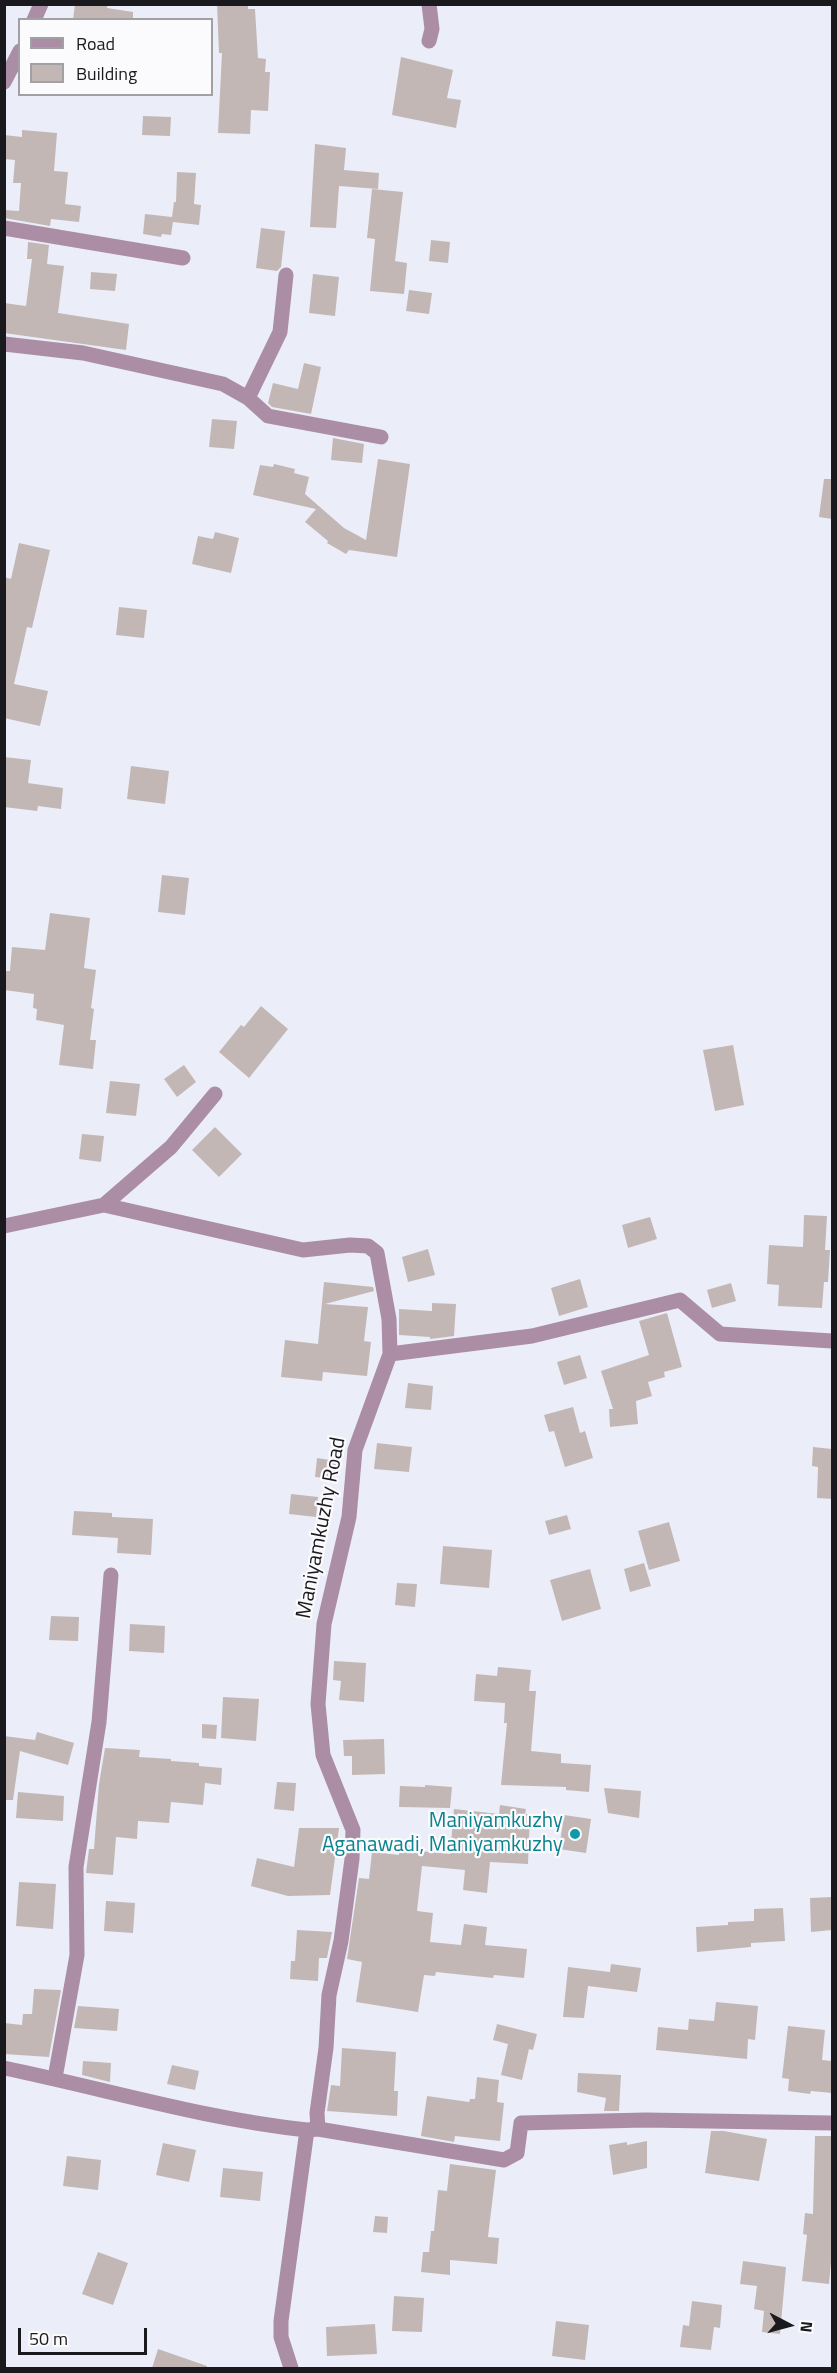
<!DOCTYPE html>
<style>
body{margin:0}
#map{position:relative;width:837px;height:2373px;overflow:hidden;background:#ebeef8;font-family:"Titillium Web",sans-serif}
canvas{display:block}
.frame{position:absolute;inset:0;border:6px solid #1a1a1e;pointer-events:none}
.legend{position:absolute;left:18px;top:18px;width:195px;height:78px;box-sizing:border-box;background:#fbfbfd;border:2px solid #a1a1a4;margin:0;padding:8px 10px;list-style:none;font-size:18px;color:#1a1a1e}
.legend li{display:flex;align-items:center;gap:12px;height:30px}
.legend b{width:30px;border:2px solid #a1a1a4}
.north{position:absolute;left:759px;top:2295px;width:60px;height:60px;-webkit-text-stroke:4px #fbfbfd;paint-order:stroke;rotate:96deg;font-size:16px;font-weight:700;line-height:24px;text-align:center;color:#1a1a1e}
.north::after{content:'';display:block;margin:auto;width:21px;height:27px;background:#1a1a1e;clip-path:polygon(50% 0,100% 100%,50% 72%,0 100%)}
.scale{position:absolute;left:18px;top:2328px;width:129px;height:27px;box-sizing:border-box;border:3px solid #1a1a1e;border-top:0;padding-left:8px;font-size:18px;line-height:21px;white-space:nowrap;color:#1a1a1e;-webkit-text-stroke:4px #fbfbfd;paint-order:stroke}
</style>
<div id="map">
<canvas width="837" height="2373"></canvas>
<div class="frame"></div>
<ul class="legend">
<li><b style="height:8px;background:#ab8ea6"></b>Road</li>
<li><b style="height:16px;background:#c3b7b6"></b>Building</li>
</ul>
<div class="north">N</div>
<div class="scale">50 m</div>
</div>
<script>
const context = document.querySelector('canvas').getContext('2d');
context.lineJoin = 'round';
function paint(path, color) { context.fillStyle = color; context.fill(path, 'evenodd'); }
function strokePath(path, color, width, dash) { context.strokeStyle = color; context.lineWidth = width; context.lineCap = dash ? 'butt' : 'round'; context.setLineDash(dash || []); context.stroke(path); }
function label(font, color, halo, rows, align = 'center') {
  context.font = font + ' "Titillium Web",sans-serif'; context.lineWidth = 4.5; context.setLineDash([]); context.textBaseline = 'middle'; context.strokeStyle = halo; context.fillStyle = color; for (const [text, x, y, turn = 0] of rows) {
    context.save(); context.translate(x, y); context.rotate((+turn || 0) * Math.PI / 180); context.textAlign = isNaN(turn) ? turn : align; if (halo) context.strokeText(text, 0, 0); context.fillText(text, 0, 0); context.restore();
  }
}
const building = new Path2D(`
 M75,4H108L107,8L133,12V20H73Z
 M217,4H248V9H255L258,58L266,59L265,72H270L268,111L251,110L250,134L218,133L222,53H219Z
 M401,57L453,70L447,98L461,100L456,128L392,115Z
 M143,116L171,117L170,136L142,135Z
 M22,130L57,133L54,171L68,172L65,204L81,206L79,222L51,219L50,226L4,218V210L19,211L21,183H13L15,160L4,159V135L22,137Z
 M315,144L346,148L344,170L379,173L378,189L339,186L336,228L310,227Z
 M177,172L196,173L194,204L201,205L199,225L173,222L171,235L162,234L161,237L143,234L145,214L172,217L174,202H176Z
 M372,189L403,192L395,261L407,263L404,294L370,291L375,239L367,238Z
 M261,228L285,231L281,267L277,271L256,268Z
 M431,240L450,242L448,263L429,261Z
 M28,242L49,245L47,264L64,266L58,313L129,324L126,350L4,333V303L26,306L32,259H27Z
 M91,272L117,274L115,291L90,289Z
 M313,274L339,277L335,316L309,313Z
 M409,290L432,293L429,314L406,311Z
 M304,363L321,367L311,414L272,407L268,403L273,383L298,389Z
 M212,419L237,421L234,449L209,447Z
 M333,438L364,444L362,463L331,460Z
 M378,459L410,464L397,557L349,550L346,554L327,543L328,541L305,522L316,509L253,495L260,465L273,467L274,464L295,469L294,473L309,477L305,494L344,528L366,540Z
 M824,479H832V519L819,517Z
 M215,532L239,538L231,573L192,564L198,536L213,539Z
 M19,543L50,550L32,628L27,627L14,684L48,691L40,726L4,718V577L11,579Z
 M119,607L147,610L144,638L116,635Z
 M4,757L31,760L28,783L63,788L61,809L38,806L37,811L4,807Z
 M131,766L169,771L165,804L127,799Z
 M162,875L189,878L185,915L158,912Z
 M50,913L90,918L84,968L96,970L91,1008L94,1009L90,1040H96L93,1069L59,1065L64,1025L36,1020L37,1009L33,1008L34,994L4,990V971H10L12,947L45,950Z
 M261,1006L288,1029L249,1078L219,1052L241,1025L244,1027Z
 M733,1045L744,1105L715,1111L703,1050Z
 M184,1065L196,1082L177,1097L164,1079Z
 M110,1081L140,1084L136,1116L106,1113Z
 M215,1127L242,1154L219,1177L192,1150Z
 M82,1134L104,1136L101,1162L79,1159Z
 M804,1215L827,1216L825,1250H830L828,1282H824L822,1308L778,1306L779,1285L767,1284L769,1245L803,1247Z
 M650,1217L657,1239L628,1248L622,1225Z
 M428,1249L435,1275L408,1282L402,1257Z
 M580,1279L588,1307L559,1316L551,1288Z
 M324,1282L373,1287L374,1291L325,1304L368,1307L364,1341L371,1342L367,1376L323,1372L322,1381L281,1377L285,1340L318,1344Z
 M731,1283L736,1301L712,1308L707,1290Z
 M432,1303L456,1304L454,1336L430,1339V1337L399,1335V1309L432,1311Z
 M667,1313L682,1367L664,1372L665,1377L648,1382L652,1396L636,1401L638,1424L610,1427L609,1409H613L601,1371L649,1355L639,1321Z
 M580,1355L587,1378L564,1385L557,1362Z
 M408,1383L433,1386L431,1410L405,1408Z
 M573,1407L580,1433L585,1431L593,1458L565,1467L554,1431L549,1432L544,1415Z
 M377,1443L412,1447L409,1472L374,1469Z
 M813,1447L832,1449V1499L817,1498L818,1467L812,1466Z
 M317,1458L336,1461L334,1479L315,1477Z
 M291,1494L318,1497L316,1517L289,1514Z
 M74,1511L112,1513V1517L153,1519L151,1555L117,1553L118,1538L72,1535Z
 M567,1515L571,1529L549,1535L545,1521Z
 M669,1522L680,1561L649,1570L638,1531Z
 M443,1546L492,1550L489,1588L440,1584Z
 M644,1563L651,1586L630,1592L624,1569Z
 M590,1569L601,1609L562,1621L550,1580Z
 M397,1583L417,1584L415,1607L395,1605Z
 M51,1616L79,1617L78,1641L49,1640Z
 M130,1624L165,1626L164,1653L129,1651Z
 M334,1661L366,1663L364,1702L339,1700L341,1681L333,1680Z
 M498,1667L531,1670L529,1691H536L531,1751L561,1754V1763L591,1765L589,1792L566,1790V1787L501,1785L507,1723H504L505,1703L474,1701L476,1674L497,1676Z
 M223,1697L259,1699L256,1741L221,1738Z
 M202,1724L217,1725L216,1739L202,1738Z
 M37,1732L74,1743L68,1765L20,1751L13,1800H4V1736L35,1740Z
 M384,1739L385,1774L352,1775V1756H344L343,1740Z
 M105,1748L140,1750L139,1757L171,1759V1761L199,1763V1766L222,1768L221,1785L205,1783L203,1805L171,1802L169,1823L138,1821L137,1839L116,1837L113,1875L86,1873L89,1849H94L99,1784Z
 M277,1782L296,1783L294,1811L274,1809Z
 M425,1785L452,1787L450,1808L399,1807L400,1786L425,1787Z
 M604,1788L641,1791L639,1818L608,1813Z
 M18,1792L64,1796L63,1821L16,1818Z
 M500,1805L526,1809L525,1814H530L528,1864L490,1862L487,1893L463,1890L465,1870L422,1866L417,1911L433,1913L430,1942L461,1945L464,1924L487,1927L485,1945L527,1949L524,1978L494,1975L493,1978L436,1972L435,1976L424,1975L418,2012L356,2002L362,1962L347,1959L359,1878L369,1879L372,1852L399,1855L400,1844L420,1847V1851L450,1854L454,1809L499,1814Z
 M564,1815L591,1819L586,1853L559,1849Z
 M299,1828H339L330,1895L288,1896L251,1886L257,1858L294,1867Z
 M19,1882L56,1884L53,1929L16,1926Z
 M832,1897V1930L811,1932L810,1898Z
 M106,1901L135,1903L133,1933L104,1931Z
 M783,1908L785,1941L751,1943V1947L697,1952L696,1927L728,1925V1922L754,1921V1909Z
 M297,1930L332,1932L327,1958H319L318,1981L290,1979L291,1961H295Z
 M611,1964L641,1968L637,1992L588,1986L584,2018L563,2017L568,1967L610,1972Z
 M34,1989L61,1990L49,2057L4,2054V2023L22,2025L23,2014H32Z
 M716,2002L758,2006L755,2040L748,2039L747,2059L656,2050L658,2027L688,2030L689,2019L714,2021Z
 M78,2006L119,2009L117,2031L74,2028Z
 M497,2024L537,2034L533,2050L529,2049L522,2080L501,2075L508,2044L493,2040Z
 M788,2026L825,2030L822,2060L832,2061V2093L811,2091L810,2094L788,2091L789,2079L782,2078Z
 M342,2048L396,2052L394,2091H398L397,2116L327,2111L331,2085L340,2086Z
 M83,2061L111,2063L110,2082L82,2075Z
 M172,2065L199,2071L195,2090L167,2084Z
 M578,2073L621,2075L619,2111H604L606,2098L577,2092Z
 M477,2077L499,2080L497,2102L504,2103L500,2141L455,2136L454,2142L421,2136L427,2096L469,2102L470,2099H475Z
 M711,2131H724L767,2139L759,2181L705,2173Z
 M815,2136H832V2251L829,2284L802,2281L807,2235L803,2234L805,2213L813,2214Z
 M647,2141V2168L613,2175L609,2145L627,2142V2145Z
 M163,2143L196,2150L189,2182L156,2175Z
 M67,2156L101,2160L98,2190L63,2186Z
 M450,2164L496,2170L488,2237L499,2238L497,2264L450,2260V2275L421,2272L423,2252H429L431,2231H434L438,2190L447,2191Z
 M223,2168L263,2172L260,2201L220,2197Z
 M375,2216L388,2217L387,2233L373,2232Z
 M98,2252L128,2263L113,2305L82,2294Z
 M743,2261L786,2267L780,2334L762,2332L764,2311L754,2309L757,2286L740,2284Z
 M394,2296L424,2298L422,2332L392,2331Z
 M692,2301L722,2305L720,2328L714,2327L711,2350L680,2347L683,2325L689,2326Z
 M556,2321L589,2325L585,2360L552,2356Z
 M375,2324L377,2354L327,2356L326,2327Z
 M158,2349L207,2366V2368H152Z`);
const minor = new Path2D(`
 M34,20L41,4
 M429,41L432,29L429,4
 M4,82L20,51
 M4,228L183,258
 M4,344L83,353L223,384L248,398L268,416L381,437
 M248,398L280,332L286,275
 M104,1205L171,1147L215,1094
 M4,1226L104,1205L303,1250L350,1245L368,1246L377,1253L389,1319L390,1354L355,1450L349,1517L324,1624L318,1704L323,1755L353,1830L352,1859L341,1941L329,1995L326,2048L317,2113L318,2129
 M390,1354L532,1336L680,1300L720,1334L832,1341
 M4,2068C106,2089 204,2119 307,2130L281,2321V2337L291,2368
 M55,2078L77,1955L76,1867L99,1722L111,1575
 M307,2130L318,2129L504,2160L517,2153L521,2123L645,2120L832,2123`);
const markers = [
 [575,1834,6,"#0f9aa8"]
];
const streetNames = [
 ["Maniyamkuzhy Road",322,1528,-79]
];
const cultureNames = [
 ["Maniyamkuzhy",563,1822],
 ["Aganawadi, Maniyamkuzhy",563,1846]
];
paint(building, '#c3b7b6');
strokePath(minor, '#ab8ea6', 15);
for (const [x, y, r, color] of markers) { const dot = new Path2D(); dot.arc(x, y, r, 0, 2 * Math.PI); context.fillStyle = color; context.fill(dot); strokePath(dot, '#fbfbfd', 2); }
label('21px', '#1a1a1e', '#fbfbfd', streetNames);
label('21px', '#0d838f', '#fbfbfd', cultureNames, 'right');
</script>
